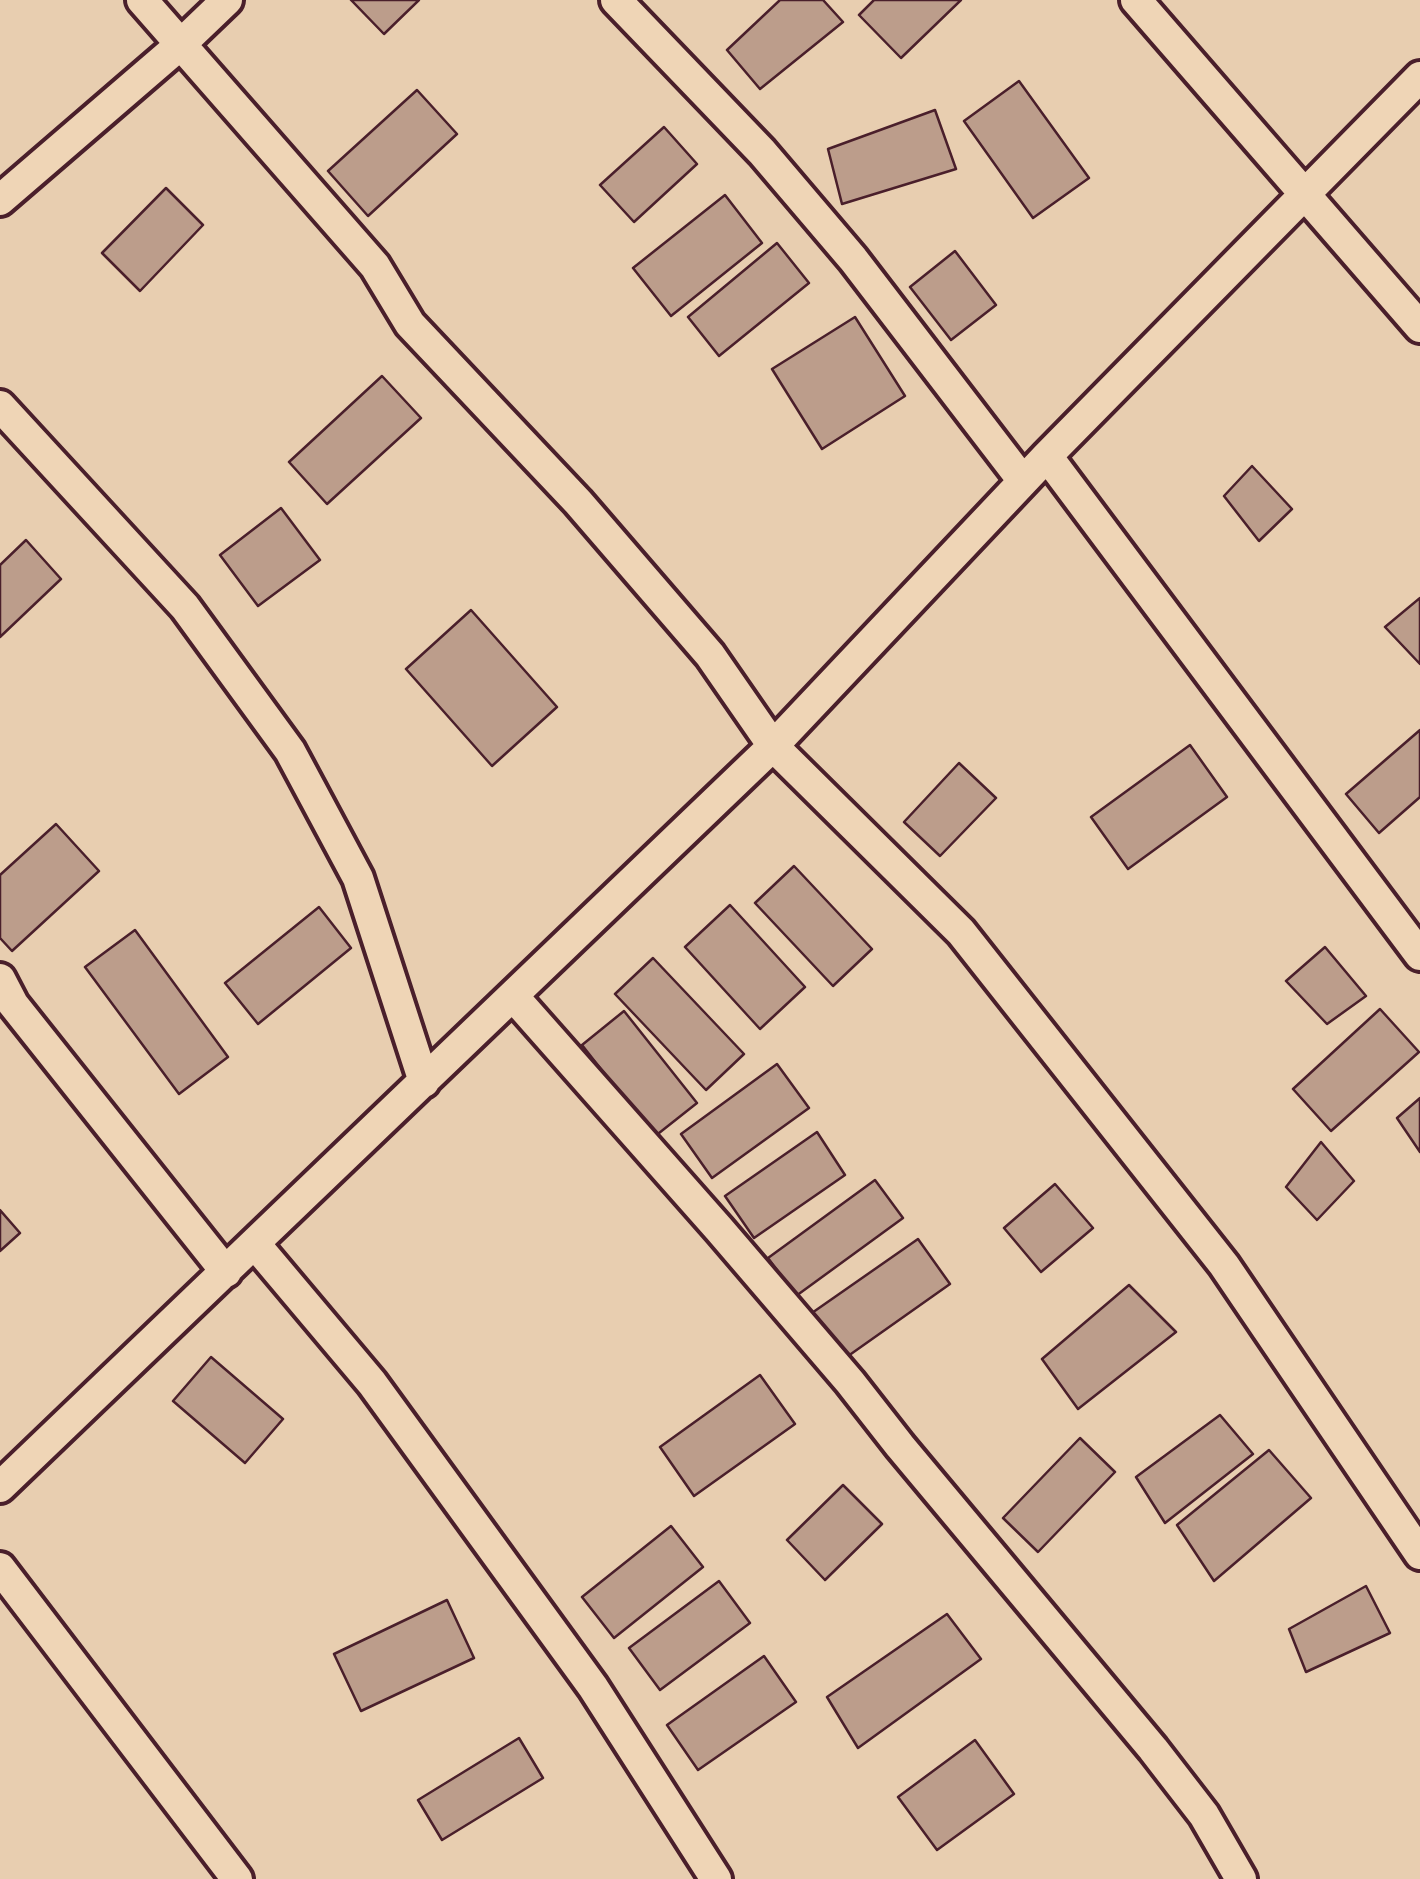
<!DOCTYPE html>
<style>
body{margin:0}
canvas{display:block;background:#e8ceb0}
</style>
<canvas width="1420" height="1879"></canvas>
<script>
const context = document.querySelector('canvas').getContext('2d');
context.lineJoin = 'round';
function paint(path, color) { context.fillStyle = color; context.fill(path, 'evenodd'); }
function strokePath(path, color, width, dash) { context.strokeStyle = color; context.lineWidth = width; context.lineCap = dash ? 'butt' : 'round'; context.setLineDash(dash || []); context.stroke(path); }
const building = new Path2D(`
 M351,0H419L384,34Z
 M780,0H823L843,22L760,89L727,50Z
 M874,0H961L901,58L859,15Z
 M1019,81L1089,178L1033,218L964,121Z
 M417,90L457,134L368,216L328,171Z
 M935,110L956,169L842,204L828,149Z
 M664,127L697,164L634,222L600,185Z
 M166,188L203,225L140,291L102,253Z
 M725,195L762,243L671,316L633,268Z
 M777,243L809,283L719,356L688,317Z
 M955,251L996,305L951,340L910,287Z
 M855,317L905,396L822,449L772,369Z
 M382,376L421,418L327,504L289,462Z
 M1252,466L1292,509L1259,541L1224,496Z
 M281,508L320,560L258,606L220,555Z
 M26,540L61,579L0,637V565Z
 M1420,598V664L1385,627Z
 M471,610L557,707L492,766L406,669Z
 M1420,730V797L1379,833L1346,794Z
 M1190,745L1227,797L1128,869L1091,817Z
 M959,763L996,798L940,856L904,822Z
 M56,824L99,871L12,951L0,938V875Z
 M794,866L872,949L833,986L755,903Z
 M730,905L805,987L760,1029L685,947Z
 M319,907L351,948L258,1024L225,983Z
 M135,930L228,1057L179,1094L85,967Z
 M1325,947L1366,996L1327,1024L1286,981Z
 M653,958L744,1054L706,1090L615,994Z
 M1380,1009L1419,1052L1331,1131L1293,1089Z
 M624,1011L697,1103L654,1137L582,1045Z
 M777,1064L809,1108L712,1178L681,1134Z
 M1420,1098V1152L1397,1118Z
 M817,1132L845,1175L754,1238L725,1196Z
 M1321,1142L1354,1181L1317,1220L1286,1187Z
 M875,1180L903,1218L796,1296L768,1258Z
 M1055,1184L1093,1228L1041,1272L1004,1228Z
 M0,1210L20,1233L0,1251Z
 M918,1239L950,1284L841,1361L809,1315Z
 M1129,1285L1176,1332L1078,1409L1042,1359Z
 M211,1357L283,1419L245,1463L173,1401Z
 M760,1375L795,1424L694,1496L660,1447Z
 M1220,1415L1253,1454L1165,1523L1136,1477Z
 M1080,1438L1115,1472L1038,1552L1003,1518Z
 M1269,1450L1311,1498L1214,1581L1177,1525Z
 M843,1485L882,1524L825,1580L787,1540Z
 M671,1526L703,1567L614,1638L582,1597Z
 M719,1581L750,1623L660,1690L629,1648Z
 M1366,1586L1390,1633L1306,1672L1289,1629Z
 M447,1600L474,1658L361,1711L334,1654Z
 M947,1614L981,1659L858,1748L827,1697Z
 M764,1656L796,1702L698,1770L667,1725Z
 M519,1738L543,1778L442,1840L418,1800Z
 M975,1740L1014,1794L937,1850L898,1797Z`);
const minor = new Path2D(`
 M142,0L375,266L410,324L578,502L710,655L773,746L961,932L1224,1265L1420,1554
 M616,0L762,152L853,259L1023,481
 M1136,0L1420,327
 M0,200L180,45L227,0
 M0,406L185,607L290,751L358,878L424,1082
 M1047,456L1420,955
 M0,979L13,1004L226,1272
 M513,996L719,1229L850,1382L900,1446L1153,1749L1204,1815L1241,1879
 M255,1244L372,1383L593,1687L716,1879
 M0,1487L773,746L1047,456L1420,77
 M0,1568L237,1879`);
paint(building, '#bc9d8b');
strokePath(building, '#4a1f2b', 2.5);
strokePath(minor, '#4a1f2b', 38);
strokePath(minor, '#efd5b6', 30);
</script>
